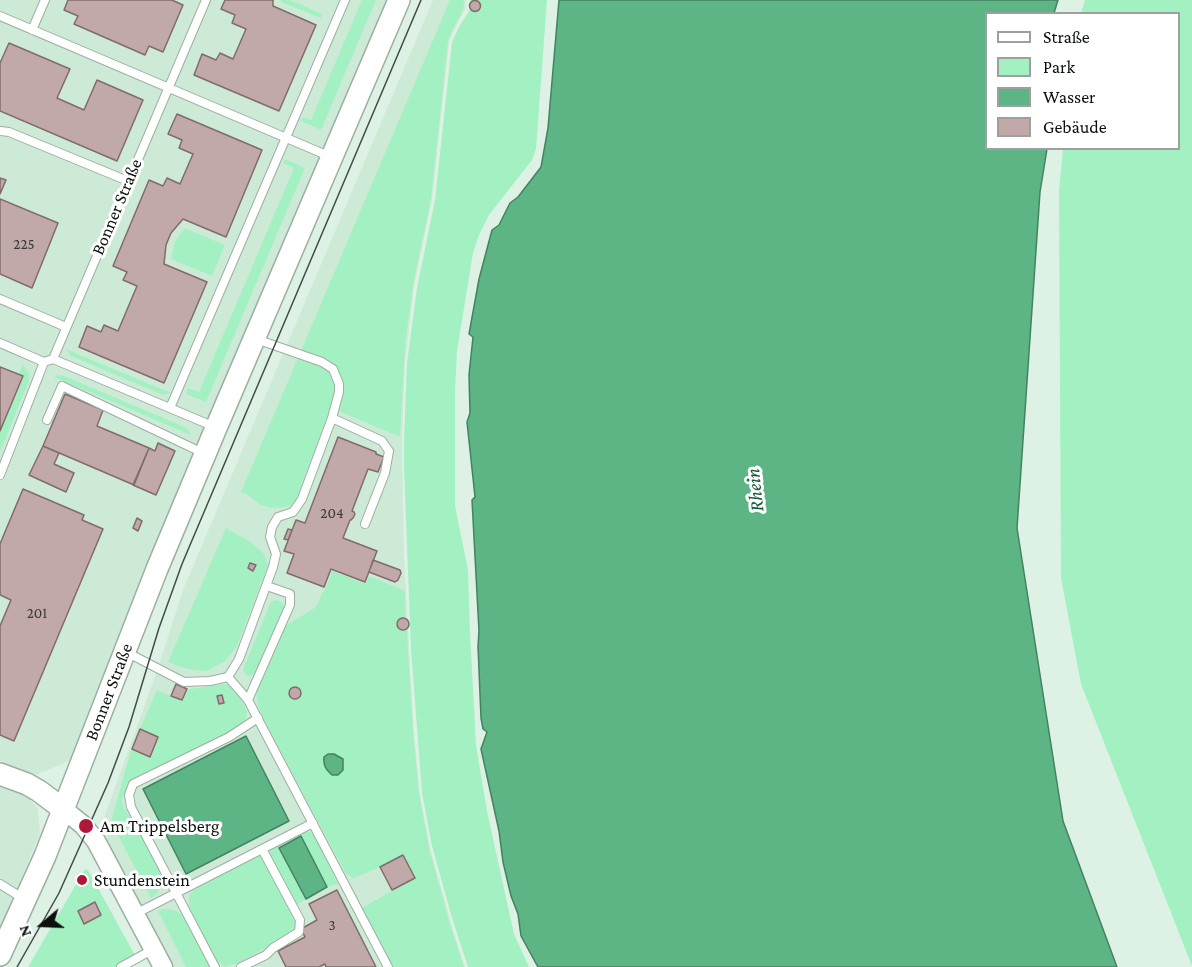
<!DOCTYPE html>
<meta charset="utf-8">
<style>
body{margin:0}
#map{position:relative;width:1192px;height:967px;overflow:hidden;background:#ddf2e5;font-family:"Crimson Pro",serif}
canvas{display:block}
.legend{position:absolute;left:985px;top:12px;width:195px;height:138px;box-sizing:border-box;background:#fff;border:2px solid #9da09f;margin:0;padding:8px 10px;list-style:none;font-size:18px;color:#0b120e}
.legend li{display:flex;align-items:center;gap:12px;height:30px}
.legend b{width:30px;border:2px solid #9da09f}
.north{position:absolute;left:12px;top:895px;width:60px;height:60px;-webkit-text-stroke:4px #fff;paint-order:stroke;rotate:251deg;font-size:16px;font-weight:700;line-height:24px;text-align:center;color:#0b120e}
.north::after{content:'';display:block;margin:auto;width:21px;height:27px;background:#0b120e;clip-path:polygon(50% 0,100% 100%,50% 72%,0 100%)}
</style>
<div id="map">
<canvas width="1192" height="967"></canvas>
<ul class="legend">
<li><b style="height:8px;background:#fff"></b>Straße</li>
<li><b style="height:16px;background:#a3f1c3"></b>Park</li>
<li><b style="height:16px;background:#5db484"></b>Wasser</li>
<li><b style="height:16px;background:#c2a9a9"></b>Gebäude</li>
</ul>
<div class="north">N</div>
</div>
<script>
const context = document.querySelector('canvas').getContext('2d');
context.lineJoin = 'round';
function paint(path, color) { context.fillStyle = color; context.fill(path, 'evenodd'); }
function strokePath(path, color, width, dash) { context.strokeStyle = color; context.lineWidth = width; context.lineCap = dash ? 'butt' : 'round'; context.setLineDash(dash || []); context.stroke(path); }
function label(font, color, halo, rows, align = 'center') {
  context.font = font + ' "Crimson Pro",serif'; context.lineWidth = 6; context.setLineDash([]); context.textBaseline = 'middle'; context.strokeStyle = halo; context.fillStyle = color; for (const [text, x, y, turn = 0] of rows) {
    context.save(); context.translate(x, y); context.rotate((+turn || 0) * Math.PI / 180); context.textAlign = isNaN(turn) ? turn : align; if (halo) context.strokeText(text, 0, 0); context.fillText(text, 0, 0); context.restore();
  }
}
const built = new Path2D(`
 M0,0H388L165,523L83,755L36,775L0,761Z
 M433,0H466V7L452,34L449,43L432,200L414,286L405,364L402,437L404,558L414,733L420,795L430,848L454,933L465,967H170L109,850L105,824V815L157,671L183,590Z
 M0,781L25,794L38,809L40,834L0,927Z`);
const green = new Path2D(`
 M281,0H290L322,14L321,18L281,2Z
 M362,0H376L321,130L301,121L303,117L311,120Z
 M450,0H464C465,14 452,27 448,41L431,199L413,285L406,338L404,362L400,437L339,411L342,399L343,386L335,368L328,359L311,356L309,362L329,370L335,381L336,393L299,492L293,505C280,509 265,510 254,500C249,496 247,494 241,492Z
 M470,0H547L536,149L532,160L489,215L479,235L473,253L457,351L455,392V506L468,570L470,633L476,745L487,811L514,934L529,967H468L452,918L432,846L422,793L411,649L404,467V440L407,363L417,288L435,200L452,42L460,25L472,7Z
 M1085,0H1192V966L1081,684L1061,578L1059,191L1063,149L1178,148V14L1081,13Z
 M285,159L305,168L206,402L186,394L188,388L199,392L294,168L283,163Z
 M185,228L225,245L212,276L171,259L175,242Z
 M66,349L171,393L163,395L71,356Z
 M23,364L29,374V381L0,452V431L24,377L19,374Z
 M57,375H62L187,428L191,435L54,377Z
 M226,528L249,541L264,554L268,565L237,646L225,661L207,671L187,669L168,662Z
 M332,571L366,584L369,576L405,591V618L409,623L407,628L408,651L413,731L419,794L430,852L450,924L464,967H390L360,909L415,878L403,855L380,867L354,878L346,874L263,718L258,706L256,692L282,628L316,607L322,594L325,590Z
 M275,600C281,601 283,602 284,608L254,674L250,676H247L243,671L244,667L271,602Z
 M227,684L242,701L247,711L246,720L228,736L128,783L122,800L124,808L138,827L161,871C163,882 161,892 151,898L111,822L131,750L157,690L182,701L189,689Z
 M305,831L313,833L338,884L327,887L301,837L280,848L306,899L294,907L266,852Z
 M261,853L297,920L293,933L238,963L225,967L216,960L189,906V896L196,887Z
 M85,869L88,870L136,957L116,967H28Z
 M162,909C172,909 178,910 185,918L210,967H186L158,911Z`);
const water = new Path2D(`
 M559,0H1058L1054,13L986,14V148L1047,149L1040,192L1017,528L1063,821L1117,967H538L521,936L518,914L511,896L503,862L499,831L481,749L487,732L483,729L481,718L478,646L479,631L472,500L475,497L467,422L470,413L469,375L473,337L469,334L479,279L492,230L499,225L510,203L518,197L541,167L548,128Z
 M246,736L289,821L186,874L143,789Z
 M328,754H334L343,759V770L338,775H332C326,769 323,766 324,757Z
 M301,836L327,887L306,899L279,848Z`);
const building = new Path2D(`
 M68,0H172L183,5L163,52L149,46L145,55L74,24L78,16L64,10Z
 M225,0H273V6L316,25L279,111L194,75L202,54L216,60L220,53L233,59L246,29L232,23L235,15L221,9Z
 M469.5 6a5.5 5.5 0 1 1 11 0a5.5 5.5 0 1 1-11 0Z
 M9,43L70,69L57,98L84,110L97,80L143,100L117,161L0,111V63Z
 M177,114L262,150L226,237L183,219L171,233L166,245L164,264L207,282L164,383L79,347L87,326L101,332L104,325L118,331L137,286L123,280L127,272L113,266L149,180L163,186L167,178L180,184L193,154L179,148L182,140L168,134Z
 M0,178L6,180L0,194Z
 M0,199L58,223L32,288L0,274Z
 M0,367L23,376L0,431Z
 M65,394L103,410L97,426L149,448L134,485L43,446Z
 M338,437L376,452V454L384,457L378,472L368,469L352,511L354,512L355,514L353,518L351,520H350L343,538L377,551L365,582L331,569L324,587L287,573L294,554L284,551L296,520L305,523Z
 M158,443L175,451L156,495L133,485L149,448L155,451Z
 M43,446L59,453L54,464L74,473L66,492L29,475Z
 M23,489L84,515L82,520L103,529L14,741L0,735V626L11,600L0,595V544Z
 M137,518L142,521L138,531L133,528Z
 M288,529L292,530L288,540L284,539Z
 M373,560L400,570L401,573L398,580L395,582L369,572Z
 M250,563L256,565L253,571L248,568Z
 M397 624a6 6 0 1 1 12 0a6 6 0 1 1-12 0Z
 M176,684L187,689L182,700L171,696Z
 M289 693a6 6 0 1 1 12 0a6 6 0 1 1-12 0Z
 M222,695L224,703L219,704L217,696Z
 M140,729L158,737L150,757L132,749Z
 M403,855L415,878L392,890L380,867Z
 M337,890L376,967H326L325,964L319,967H286L278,951L305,937L301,929L317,920L309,904Z
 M95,902L101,915L84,924L78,911Z`);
const service = new Path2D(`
 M0,16L331,157
 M32,30L45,0
 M0,131L9,132L128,181
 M0,299L66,327
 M0,343L44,362L53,359L215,427
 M53,359L206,0
 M170,408L345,0
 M332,418L382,441L389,451L385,473L365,524
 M47,420L62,386L203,453
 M0,475L44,362
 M126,652L184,682L210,681L228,677L239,659L273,567L276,554L270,537L272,527L278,517L293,512L302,499L332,418L339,392V384L333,369L322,362L256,339
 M228,677L248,700L388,967
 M248,700L290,605V594L267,586
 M0,884L24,899
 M135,914L313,823
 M121,967L152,950
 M215,967L131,807L129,795L133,784L229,737L258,718
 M241,967L266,955L273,948L299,932L300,920L262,849`);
const tertiary = new Path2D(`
 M63,809L83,825L96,841L163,967`);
const secondary = new Path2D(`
 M0,774L27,784L39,791L63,809
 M0,955L45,856L157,569L216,428L399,0`);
const tram = new Path2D(`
 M17,967L59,893L108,783L129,727L159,628L182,564L421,0`);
const markers = [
 [86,826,8,"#ad1839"],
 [82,880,6,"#ad1839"]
];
const numberNames = [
 ["225",24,244],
 ["204",332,513],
 ["201",37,613],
 ["3",332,925]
];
const streetNames = [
 ["Bonner Straße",117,207,-67],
 ["Bonner Straße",109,692,-69]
];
const poiNames = [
 ["Am Trippelsberg",100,826],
 ["Stundenstein",94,880]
];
const waterNames = [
 ["Rhein",755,490,-96]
];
paint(built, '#cdead7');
paint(green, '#a3f1c3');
paint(water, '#5db484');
strokePath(water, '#448361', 1.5);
paint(building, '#c2a9a9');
strokePath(building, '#816b6b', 1.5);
strokePath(service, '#9bafa2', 10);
strokePath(tertiary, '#9bafa2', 21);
strokePath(secondary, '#9bafa2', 24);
strokePath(service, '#fff', 8);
strokePath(tertiary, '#fff', 18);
strokePath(secondary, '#fff', 21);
strokePath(tram, '#424c46', 1.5);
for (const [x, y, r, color] of markers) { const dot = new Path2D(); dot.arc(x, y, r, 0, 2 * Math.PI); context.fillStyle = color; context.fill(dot); strokePath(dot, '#fff', 2); }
label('15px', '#393835', null, numberNames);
label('18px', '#0b120e', '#fff', streetNames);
label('18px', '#0b120e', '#fff', poiNames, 'left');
label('italic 20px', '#155737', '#fff', waterNames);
</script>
